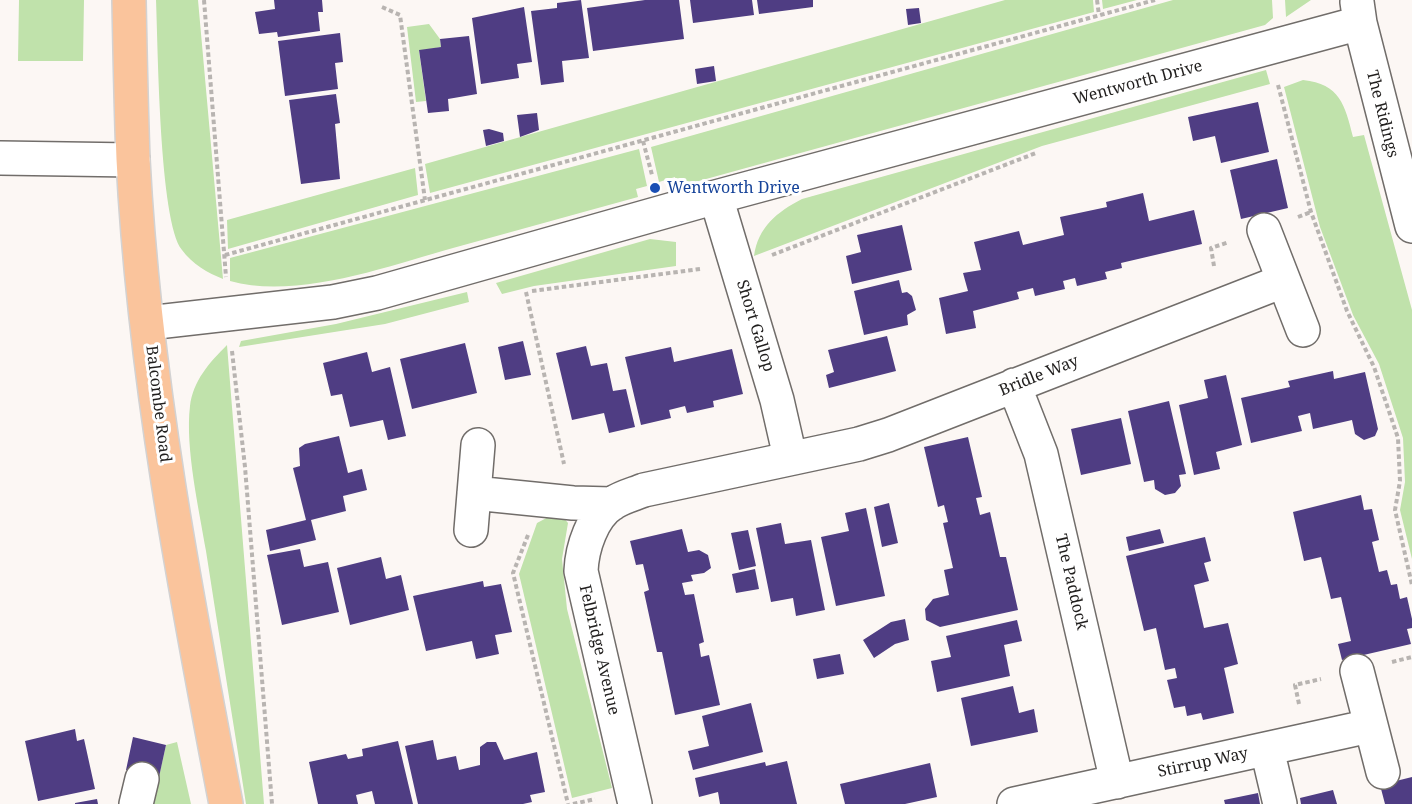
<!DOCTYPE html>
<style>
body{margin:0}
canvas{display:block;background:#fcf7f4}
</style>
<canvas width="1412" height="804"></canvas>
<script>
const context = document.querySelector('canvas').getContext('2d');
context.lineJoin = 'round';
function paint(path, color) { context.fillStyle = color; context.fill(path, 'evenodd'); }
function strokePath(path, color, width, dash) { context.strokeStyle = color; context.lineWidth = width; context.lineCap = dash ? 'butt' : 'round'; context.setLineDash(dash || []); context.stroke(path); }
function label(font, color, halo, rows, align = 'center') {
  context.font = font + ' "Noto Serif",serif'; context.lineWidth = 6; context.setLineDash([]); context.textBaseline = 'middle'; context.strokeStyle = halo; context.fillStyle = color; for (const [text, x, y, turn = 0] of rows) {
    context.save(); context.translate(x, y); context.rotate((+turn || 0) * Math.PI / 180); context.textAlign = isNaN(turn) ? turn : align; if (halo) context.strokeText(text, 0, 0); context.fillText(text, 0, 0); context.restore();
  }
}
const green = new Path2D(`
 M19,0H84L83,61H18Z
 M156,0H198L223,279C208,273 192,264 182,250C159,221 158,45 156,0Z
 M1005,0H1093L1094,12L430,193L425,164Z
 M1102,0H1137L1103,9Z
 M1173,0H1272L1273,18L1265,25L677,187L675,177L659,182L651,147Z
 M1285,0H1311L1286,17Z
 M429,24L440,39L441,47L419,51L426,101L416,102L407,27Z
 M1266,70L1270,84L1042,146L754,256C758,227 777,212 802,199Z
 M1303,80C1340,84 1345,105 1353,137L1364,135L1412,310V559L1400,510L1405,482L1403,438L1379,364L1353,315L1320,227L1284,87Z
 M639,149L647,186L636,189L638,197C576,214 515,231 453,248C389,266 296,300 230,281V258Z
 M415,168L418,195L228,249L227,220Z
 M650,239L676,242V266L534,286L502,294L496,283Z
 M467,292L469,302L385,324L239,347L241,341L336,324Z
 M227,345L264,804H246C233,720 219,636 206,551C199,509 185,448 190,406C193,381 209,363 227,345Z
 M554,514L563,517L568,523L562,559L567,609L612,788L572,798L519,574L537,523Z
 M177,742L191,804H153L166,745Z`);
const building = new Path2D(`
 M274,0H322L323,12H318L320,31L278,37L277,32L259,34L255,12L275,9Z
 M581,0L589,58L562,61L564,82L541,85L531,11L557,8V3Z
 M645,0H679L684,39L593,51L587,8Z
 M690,0H752L754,15L693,23Z
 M757,0H813V7L759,14Z
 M524,7L532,62L517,64L519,78L481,84L472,18Z
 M919,8L921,23L908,25L906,9Z
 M340,33L343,62L335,63L338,89L285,96L278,41Z
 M469,36L477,94L448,99L449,111L428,113L419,50L441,47L440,39Z
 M714,66L716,81L697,84L695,69Z
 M336,94L340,123L335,124L340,179L301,184L289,100Z
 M1258,102L1269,152L1221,163L1215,136L1193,141L1188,117Z
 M537,113L539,130L520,137L517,115Z
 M489,129L503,133L504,141L486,146L483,130Z
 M1277,159L1288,208L1241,219L1230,170Z
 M1143,193L1149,221L1194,210L1202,244L1121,263L1122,268L1105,272L1107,279L1077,286L1075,278L1063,281L1065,289L1035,296L1033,288L1017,292L1019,299L973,311L976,328L946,334L939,298L968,291L963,273L981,270L974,242L1019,231L1023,245L1064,235L1060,217L1107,207L1106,202Z
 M902,225L912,270L852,284L846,256L861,252L857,235Z
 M899,280L902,293L907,292L912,296L916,310L907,315L908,325L864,335L854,291Z
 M887,336L896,371L829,388L826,375L834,372L828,350Z
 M523,341L531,375L505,380L498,347Z
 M465,343L477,393L412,409L400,359Z
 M586,346L591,366L607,363L613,391L626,389L635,427L609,433L604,413L572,420L556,353Z
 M671,347L674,362L732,349L743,394L713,401L714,407L687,413L685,406L669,410L671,418L641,425L625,357Z
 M367,352L372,372L390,367L406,436L388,440L383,420L350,427L342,394L331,396L323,363Z
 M1333,371L1334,379L1365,372L1378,429L1375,436L1364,440L1355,434L1352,420L1313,429L1310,413L1298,416L1302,431L1251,443L1241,398L1290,387L1288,381Z
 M1226,375L1242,445L1216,452L1220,469L1194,475L1179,405L1208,398L1204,380Z
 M1169,401L1186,474L1179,475L1181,486L1175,493L1165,495L1155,489L1154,480L1144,482L1128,411Z
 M1121,418L1131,464L1081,475L1071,429Z
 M339,436L348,473L362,469L367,490L343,496L346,511L311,520L316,540L270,551L266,530L306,520L293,468L300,466L299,448L305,444Z
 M968,437L982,497L976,498L980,515L990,512L1000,557H1006L1018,610L940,627L926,620L925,609L933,599L949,595L944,570L953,568L943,523L948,522L944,505L938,507L924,447Z
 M1361,495L1364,510L1372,509L1379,540L1372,542L1379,572L1387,570L1391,585L1397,584L1400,599L1407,597L1412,619V628L1407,629L1411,644L1342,660L1338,644L1351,641L1341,597L1331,599L1321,557L1304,561L1293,512Z
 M889,503L898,543L882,547L874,507Z
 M866,508L885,596L836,606L821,537L849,531L845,513Z
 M781,523L785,544L811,540L825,610L796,616L793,598L771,602L756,528Z
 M682,529L688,552L699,550L708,555L711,568L704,573L691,575L693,581L682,583L685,595L694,594L704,642L699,644L701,657L709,655L720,705L675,715L662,652H657L644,592L649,590L643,564L636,565L630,541Z
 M1160,529L1164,543L1129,551L1126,537Z
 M748,530L756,566L739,570L731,533Z
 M1205,537L1211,561L1204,563L1209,581L1194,585L1204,628L1228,623L1238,664L1224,668L1234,713L1203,720L1201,713L1187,716L1185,706L1174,708L1167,680L1177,678L1175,668L1165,670L1156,628L1144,631L1126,556Z
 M300,549L304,567L328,562L339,612L282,625L267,555Z
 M381,557L386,579L401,575L409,610L350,625L337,568Z
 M755,569L759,589L736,593L732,574Z
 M483,581L484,587L501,584L512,632L495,635L499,654L476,659L472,641L426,651L413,596Z
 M905,619L909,640L895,644L874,658L863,640L891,622Z
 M1017,620L1022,641L1004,645L1010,676L937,692L931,661L951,657L946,636Z
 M840,654L844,674L817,679L813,659Z
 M1013,686L1019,713L1034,709L1038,732L971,746L961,698Z
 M751,703L763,752L693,770L688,751L709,746L702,716Z
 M75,729L77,741L84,739L95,789L38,801L25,741Z
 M133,737L166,745L159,777L126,770Z
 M433,740L437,760L456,756L459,770L480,765V747L487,742H496L504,760L537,752L545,792L530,795L532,802L523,804H418L405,746Z
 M398,741L413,804H375L372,791L356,795L358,804H318L309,762L346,754L348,759L363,756L362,749Z
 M787,761L797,804H720L718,792L699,797L695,778L765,762L766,766Z
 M930,763L937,797L905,804H845L840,784Z
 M1412,777V804H1385L1380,785Z
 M1333,790L1337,804H1301L1300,798Z
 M1258,793L1260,804H1225L1224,800Z
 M97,799L98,804H75V803Z`);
const path = new Path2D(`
 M204,0L226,277
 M1097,0L1099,15
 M382,7L400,15L425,200
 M1278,85L1311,212L1347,311L1374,367L1398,438L1400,481L1395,510L1412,585
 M643,141L652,175
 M1298,217L1311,212
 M225,255L1155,0
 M772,255L1036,153
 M1214,266L1211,248L1229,242
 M532,291L700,269
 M526,292L564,464
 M232,351L245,467L272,804
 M528,535L513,573L568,804
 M1392,662L1412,657
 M1299,704L1295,685L1321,679
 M573,804L595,799`);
const minor = new Path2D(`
 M1357,2L1360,23L1412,226
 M0,158L133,160
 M716,197L777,400L790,457
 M1264,230L1303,330
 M148,323L333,302L377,293L716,197L1360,23
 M1014,385L1041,454L1117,782
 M474,493L573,503L612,504
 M471,530L478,445
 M1357,671L1383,772
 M1267,749L1280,804
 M136,804L142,779
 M635,804L581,571C582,548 592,516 613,503C622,497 634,494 644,490L859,444L888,435L1283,281
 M1014,804L1370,726`);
const major = new Path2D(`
 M129,0C130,53 131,106 133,159C144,376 185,591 226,804`);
const markers = [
 [655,188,6,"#1a4fb4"]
];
const streetNames = [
 ["Wentworth Drive",1138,83,-15],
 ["The Ridings",1382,114,76],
 ["Short Gallop",755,326,73],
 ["Bridle Way",1039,376,-22],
 ["Balcombe Road",158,404,83],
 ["The Paddock",1071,582,77],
 ["Felbridge Avenue",599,650,77],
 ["Stirrup Way",1203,763,-12]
];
const transitNames = [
 ["Wentworth Drive",667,188]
];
paint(green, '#c0e2ab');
paint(building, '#4f3d83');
strokePath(minor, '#716d6a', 36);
strokePath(major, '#d3d2d2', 36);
strokePath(path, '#b8b4b1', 4, [4.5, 3]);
strokePath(minor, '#fff', 33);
strokePath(major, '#fac49c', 33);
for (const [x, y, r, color] of markers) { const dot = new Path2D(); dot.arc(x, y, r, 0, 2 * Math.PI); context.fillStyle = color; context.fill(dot); strokePath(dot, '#fff', 2); }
label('16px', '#211f1e', '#fff', streetNames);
label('16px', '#164399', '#fff', transitNames, 'left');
</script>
